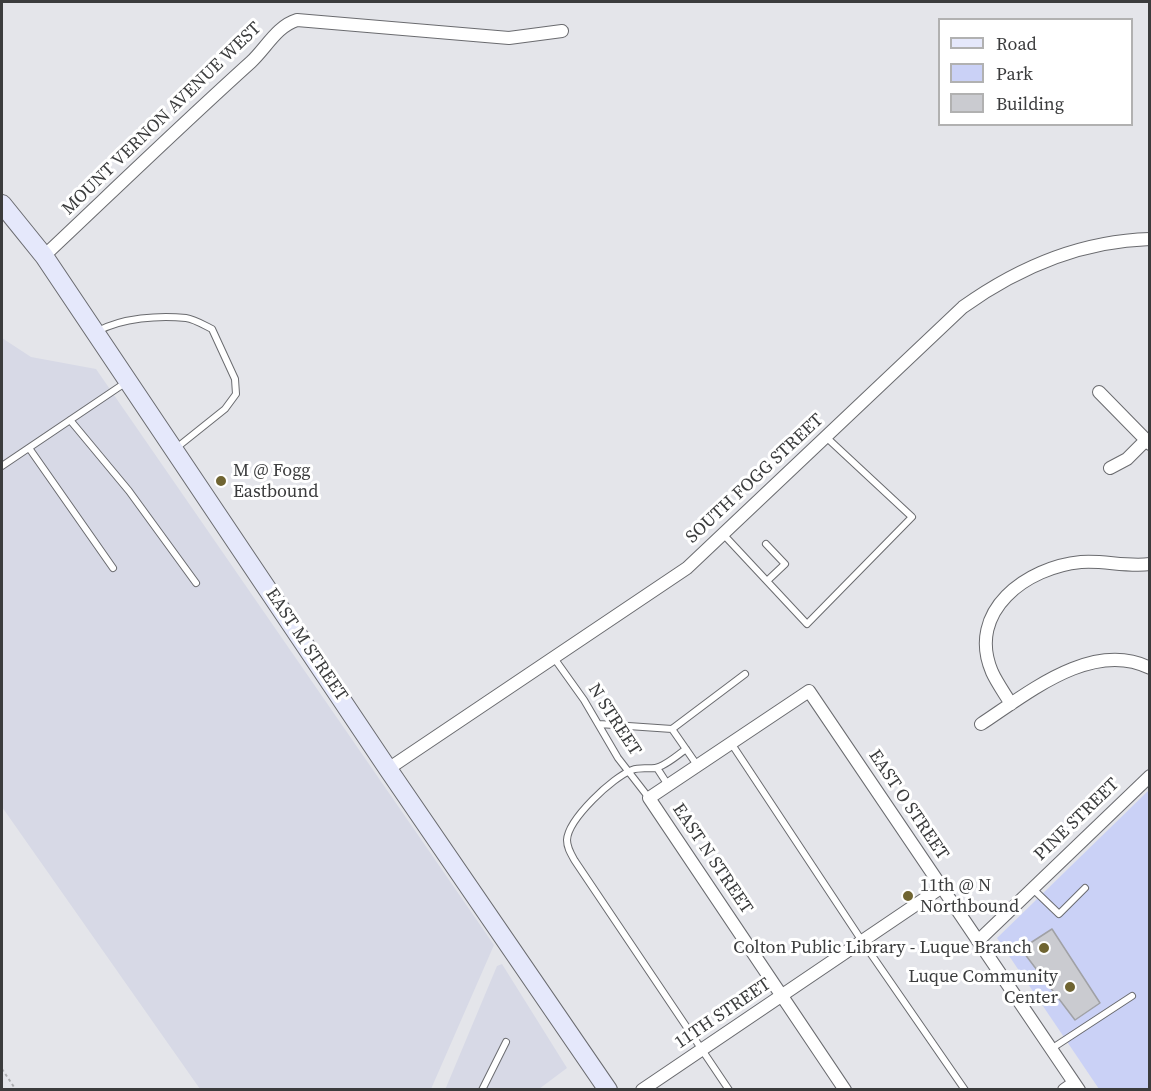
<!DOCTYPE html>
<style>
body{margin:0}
#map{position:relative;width:1151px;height:1091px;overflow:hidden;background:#e4e5ea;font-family:"Source Serif 4",serif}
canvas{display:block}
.frame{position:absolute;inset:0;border:3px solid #3b3c3d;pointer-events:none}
.legend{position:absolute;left:938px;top:18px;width:195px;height:108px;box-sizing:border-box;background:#fff;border:2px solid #b1b1b1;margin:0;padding:8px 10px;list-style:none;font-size:18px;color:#3b3c3d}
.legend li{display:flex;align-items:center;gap:12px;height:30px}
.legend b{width:30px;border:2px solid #b1b1b1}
</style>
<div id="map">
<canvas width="1151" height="1091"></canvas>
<div class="frame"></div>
<ul class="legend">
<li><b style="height:8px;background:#e5e8fb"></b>Road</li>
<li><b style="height:16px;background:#cad1f6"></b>Park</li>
<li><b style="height:16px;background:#cacbd0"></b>Building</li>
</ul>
</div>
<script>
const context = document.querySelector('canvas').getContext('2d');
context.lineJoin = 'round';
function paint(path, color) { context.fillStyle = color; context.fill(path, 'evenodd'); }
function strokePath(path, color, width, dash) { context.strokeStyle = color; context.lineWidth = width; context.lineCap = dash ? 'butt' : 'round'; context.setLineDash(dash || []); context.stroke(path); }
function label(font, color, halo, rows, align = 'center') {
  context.font = font + ' "Source Serif 4",serif'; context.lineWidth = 6; context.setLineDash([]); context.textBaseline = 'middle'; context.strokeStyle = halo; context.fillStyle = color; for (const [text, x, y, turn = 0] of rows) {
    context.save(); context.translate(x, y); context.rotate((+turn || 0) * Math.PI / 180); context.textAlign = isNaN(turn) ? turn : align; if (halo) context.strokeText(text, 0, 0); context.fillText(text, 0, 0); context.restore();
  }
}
const built = new Path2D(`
 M2,338L31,357L96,369L494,945L431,1089H200L2,807Z
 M502,964L567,1068L539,1089L445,1090L497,966Z`);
const green = new Path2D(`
 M1149,790V1089H1099L997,938Z`);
const building = new Path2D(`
 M1052,929L1100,1003L1075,1020L1021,949Z`);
const path = new Path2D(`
 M2,1069L16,1090`);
const lane = new Path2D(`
 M98,331C122,318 159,315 186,318C194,319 204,325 212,329L235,379L236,394L225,409L175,449
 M70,420L129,491L196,583
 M29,448L113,568
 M2,466L125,383
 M723,534L807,624L912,517L826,437
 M766,544L785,564L767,581
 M554,658L584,700L618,758L649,798
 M599,724L672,729L745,674
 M672,729L697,765
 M731,743L862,941L965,1090
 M686,749C678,755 664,767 655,768C646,769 640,767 632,770C613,777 568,819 567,840C567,848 571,854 575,861L729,1090
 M657,768L668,785
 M1033,889L1059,914L1085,888
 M1051,1049L1132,996
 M482,1090L506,1042`);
const street = new Path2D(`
 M44,256C113,191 180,126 251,62C266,48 277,26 297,20L509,38L562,31
 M1099,392L1150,444
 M1110,468L1127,459L1146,440
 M1011,704C1005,694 997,683 992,672C966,611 1027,567 1081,562C1103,560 1126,567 1150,564
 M981,724C1027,694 1092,639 1150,668
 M388,769L687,568L963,307C1019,267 1081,241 1150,239
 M978,941L1150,776
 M642,1090L942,887
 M845,1090L649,798L809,691L1079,1090
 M1064,1090L1074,1083`);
const secondary = new Path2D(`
 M2,204L44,256L388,769L608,1090`);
const markers = [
 [221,481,6,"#6f6431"],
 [908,896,6,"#6f6431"],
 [1044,948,6,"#6f6431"],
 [1070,987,6,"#6f6431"]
];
const streetNames = [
 ["MOUNT VERNON AVENUE WEST",162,119,-44],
 ["SOUTH FOGG STREET",755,479,-43],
 ["EAST M STREET",306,645,56],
 ["N STREET",614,720,57],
 ["EAST O STREET",908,805,56],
 ["PINE STREET",1077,820,-44],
 ["EAST N STREET",712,859,56],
 ["11TH STREET",723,1014,-34]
];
const poiNames = [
 ["M @ Fogg",233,471],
 ["Eastbound",233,492],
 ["11th @ N",920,886],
 ["Northbound",920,907],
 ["Colton Public Library - Luque Branch",1032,948,"right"],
 ["Luque Community",1058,977,"right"],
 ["Center",1058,998,"right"]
];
paint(built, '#d7d9e6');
paint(green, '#cad1f6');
paint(building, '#cacbd0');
strokePath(building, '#a0a1a5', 1.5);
strokePath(lane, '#6a6b6f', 8);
strokePath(street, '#6a6b6f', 14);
strokePath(secondary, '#6a6b6f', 20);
strokePath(path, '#aeafb2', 2, [3, 3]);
strokePath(lane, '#fff', 6);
strokePath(street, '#fff', 12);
strokePath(secondary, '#e5e8fb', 18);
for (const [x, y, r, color] of markers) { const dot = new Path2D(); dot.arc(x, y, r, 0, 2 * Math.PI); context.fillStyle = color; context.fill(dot); strokePath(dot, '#fff', 2); }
label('18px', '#3b3c3d', '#fff', streetNames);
label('18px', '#3b3c3d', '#fff', poiNames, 'left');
</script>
